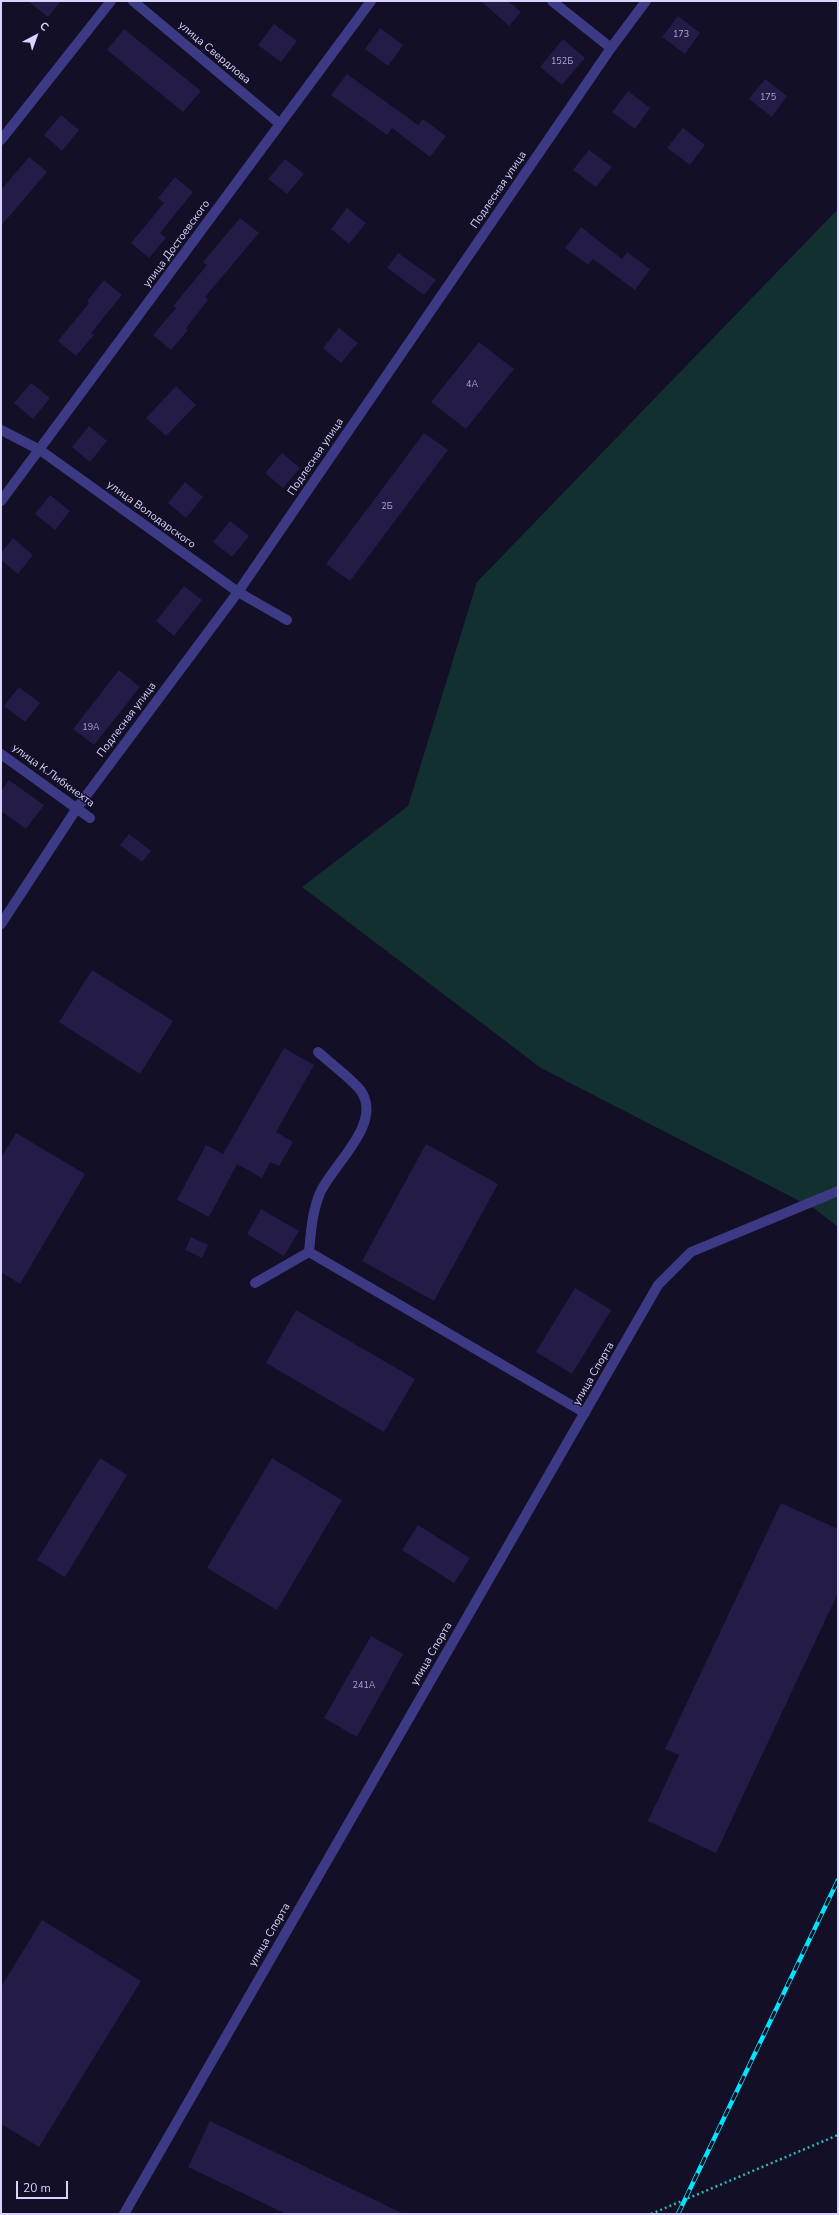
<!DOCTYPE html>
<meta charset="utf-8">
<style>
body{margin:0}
#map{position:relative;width:839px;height:2215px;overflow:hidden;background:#130f26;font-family:"Nunito Sans",sans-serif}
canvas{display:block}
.frame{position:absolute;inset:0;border:2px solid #d9d4ff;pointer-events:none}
.north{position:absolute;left:16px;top:16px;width:40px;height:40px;-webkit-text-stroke:3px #130f26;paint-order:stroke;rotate:41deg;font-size:11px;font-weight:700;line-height:16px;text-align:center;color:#d9d4ff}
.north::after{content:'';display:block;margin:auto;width:14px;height:18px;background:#d9d4ff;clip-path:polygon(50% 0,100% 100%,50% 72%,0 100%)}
.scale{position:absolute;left:16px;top:2181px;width:52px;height:18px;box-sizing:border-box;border:2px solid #d9d4ff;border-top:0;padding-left:5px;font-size:12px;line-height:14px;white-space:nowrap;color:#d9d4ff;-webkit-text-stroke:3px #130f26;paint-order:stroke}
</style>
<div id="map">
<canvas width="839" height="2215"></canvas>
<div class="frame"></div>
<div class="north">С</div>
<div class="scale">20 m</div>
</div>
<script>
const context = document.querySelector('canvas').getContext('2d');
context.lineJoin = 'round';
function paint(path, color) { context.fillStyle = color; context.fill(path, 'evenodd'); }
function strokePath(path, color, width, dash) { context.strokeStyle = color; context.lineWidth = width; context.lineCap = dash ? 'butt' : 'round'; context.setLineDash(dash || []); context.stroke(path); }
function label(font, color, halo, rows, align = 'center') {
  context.font = font + ' "Nunito Sans",sans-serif'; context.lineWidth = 3; context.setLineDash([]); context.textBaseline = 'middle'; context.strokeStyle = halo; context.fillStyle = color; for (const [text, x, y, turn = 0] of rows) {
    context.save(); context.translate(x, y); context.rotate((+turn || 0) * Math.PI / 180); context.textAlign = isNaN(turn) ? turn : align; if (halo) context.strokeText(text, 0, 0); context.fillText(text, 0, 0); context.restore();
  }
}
const green = new Path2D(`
 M838,209V1227L815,1209L541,1068L302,887L408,806L477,582Z`);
const building = new Path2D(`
 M28,1H61L48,17Z
 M481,1H508L521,12L509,26Z
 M678,16L700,33L685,54L662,37Z
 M274,24L297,41L281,62L258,45Z
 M380,28L403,45L388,66L365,49Z
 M124,29L201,91L183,112L107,50Z
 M563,39L585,58L562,85L540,67Z
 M347,74L418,125L423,119L446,136L430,157L392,128L387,135L331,95Z
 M765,79L787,96L772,117L749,99Z
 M628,91L650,108L635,129L612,112Z
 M61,115L79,130L62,151L44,135Z
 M683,128L705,145L690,165L667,148Z
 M589,150L612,167L596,187L573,170Z
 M29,157L47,172L1,226V190Z
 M285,159L304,174L287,194L268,179Z
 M175,177L193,192L160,233L166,238L149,258L131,243L164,203L158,198Z
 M347,208L366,223L349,244L331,229Z
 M240,218L259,233L205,297L208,300L186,328L188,330L171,350L153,335L176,308L173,306L207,265L203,262Z
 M581,227L622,259L627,252L650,269L635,290L593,259L588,265L565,248Z
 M398,253L436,280L424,295L387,268Z
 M104,280L122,295L91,333L94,335L76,356L58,341L89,303L87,301Z
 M339,328L358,343L341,363L323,348Z
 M479,342L514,369L466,429L431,402Z
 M31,383L50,398L33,419L14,403Z
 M176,386L196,405L166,436L146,418Z
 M89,426L107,441L90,462L72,447Z
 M424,433L448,450L350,581L326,564Z
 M282,453L300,468L283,488L265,473Z
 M185,482L203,497L186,518L168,503Z
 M50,495L70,511L55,530L35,514Z
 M230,521L249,536L232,557L213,542Z
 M13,538L33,555L18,574L1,560V553Z
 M184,586L202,600L174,636L156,621Z
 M119,670L140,687L94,745L73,729Z
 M19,687L40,703L25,722L4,706Z
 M9,780L44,805L26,829L1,811V791Z
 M129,834L151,851L142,862L120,845Z
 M92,970L173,1021L140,1074L59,1022Z
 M284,1048L314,1065L276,1132L293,1142L279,1166L270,1162L262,1178L237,1164L209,1217L177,1200L206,1145L223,1154Z
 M16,1133L85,1174L20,1284L1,1272V1158Z
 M426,1144L498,1184L434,1301L362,1261Z
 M261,1209L299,1231L284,1256L247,1234Z
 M191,1237L208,1245L202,1258L185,1250Z
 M575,1288L611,1310L572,1374L536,1352Z
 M296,1310L415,1379L384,1432L266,1363Z
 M100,1458L127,1475L65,1577L37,1560Z
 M272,1458L342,1500L277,1610L207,1568Z
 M781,1503L838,1529V1593L716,1853L648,1821L679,1755L665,1749Z
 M418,1525L470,1558L454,1583L402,1550Z
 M371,1636L403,1654L357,1737L324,1718Z
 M42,1920L141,1981L39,2147L1,2124V1987Z
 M210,2121L404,2214H286L188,2167Z`);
const path = new Path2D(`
 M651,2214L838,2135`);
const minor = new Path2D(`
 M133,1L280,124
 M552,1L611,48
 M1,140L111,1
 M1,430L40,450L238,592L287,620
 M1,501L371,1
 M1,754L90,818
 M1,924L77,808L238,592L611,48L646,1
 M309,1252L585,1413
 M255,1283L309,1252C311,1232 312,1212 320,1193C333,1164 383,1124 361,1091C353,1080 329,1062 318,1052
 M124,2214L658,1285L691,1252L838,1191`);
const rail = new Path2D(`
 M678,2214L838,1880`);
const numberNames = [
 ["173",681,35],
 ["152Б",562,62],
 ["175",768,98],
 ["4А",472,385],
 ["2Б",387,507],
 ["19А",91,728],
 ["241А",364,1686]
];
const streetNames = [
 ["улица Свердлова",214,53,40],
 ["Подлесная улица",499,190,-56],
 ["улица Достоевского",177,244,-54],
 ["Подлесная улица",316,457,-56],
 ["улица Володарского",151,515,36],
 ["Подлесная улица",127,720,-53],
 ["улица К.Либкнехта",53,776,36],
 ["улица Спорта",594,1374,-60],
 ["улица Спорта",432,1654,-60],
 ["улица Спорта",270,1935,-60]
];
paint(green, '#12302f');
paint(building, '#241b47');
strokePath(path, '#2fb8b0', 2.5, [2, 3]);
strokePath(minor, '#3d3a85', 10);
strokePath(rail, '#00e5ff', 4.5);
strokePath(rail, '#130f26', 3, [9]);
label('9px', '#aca6d1', null, numberNames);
label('11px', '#d9d4ff', '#130f26', streetNames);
</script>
